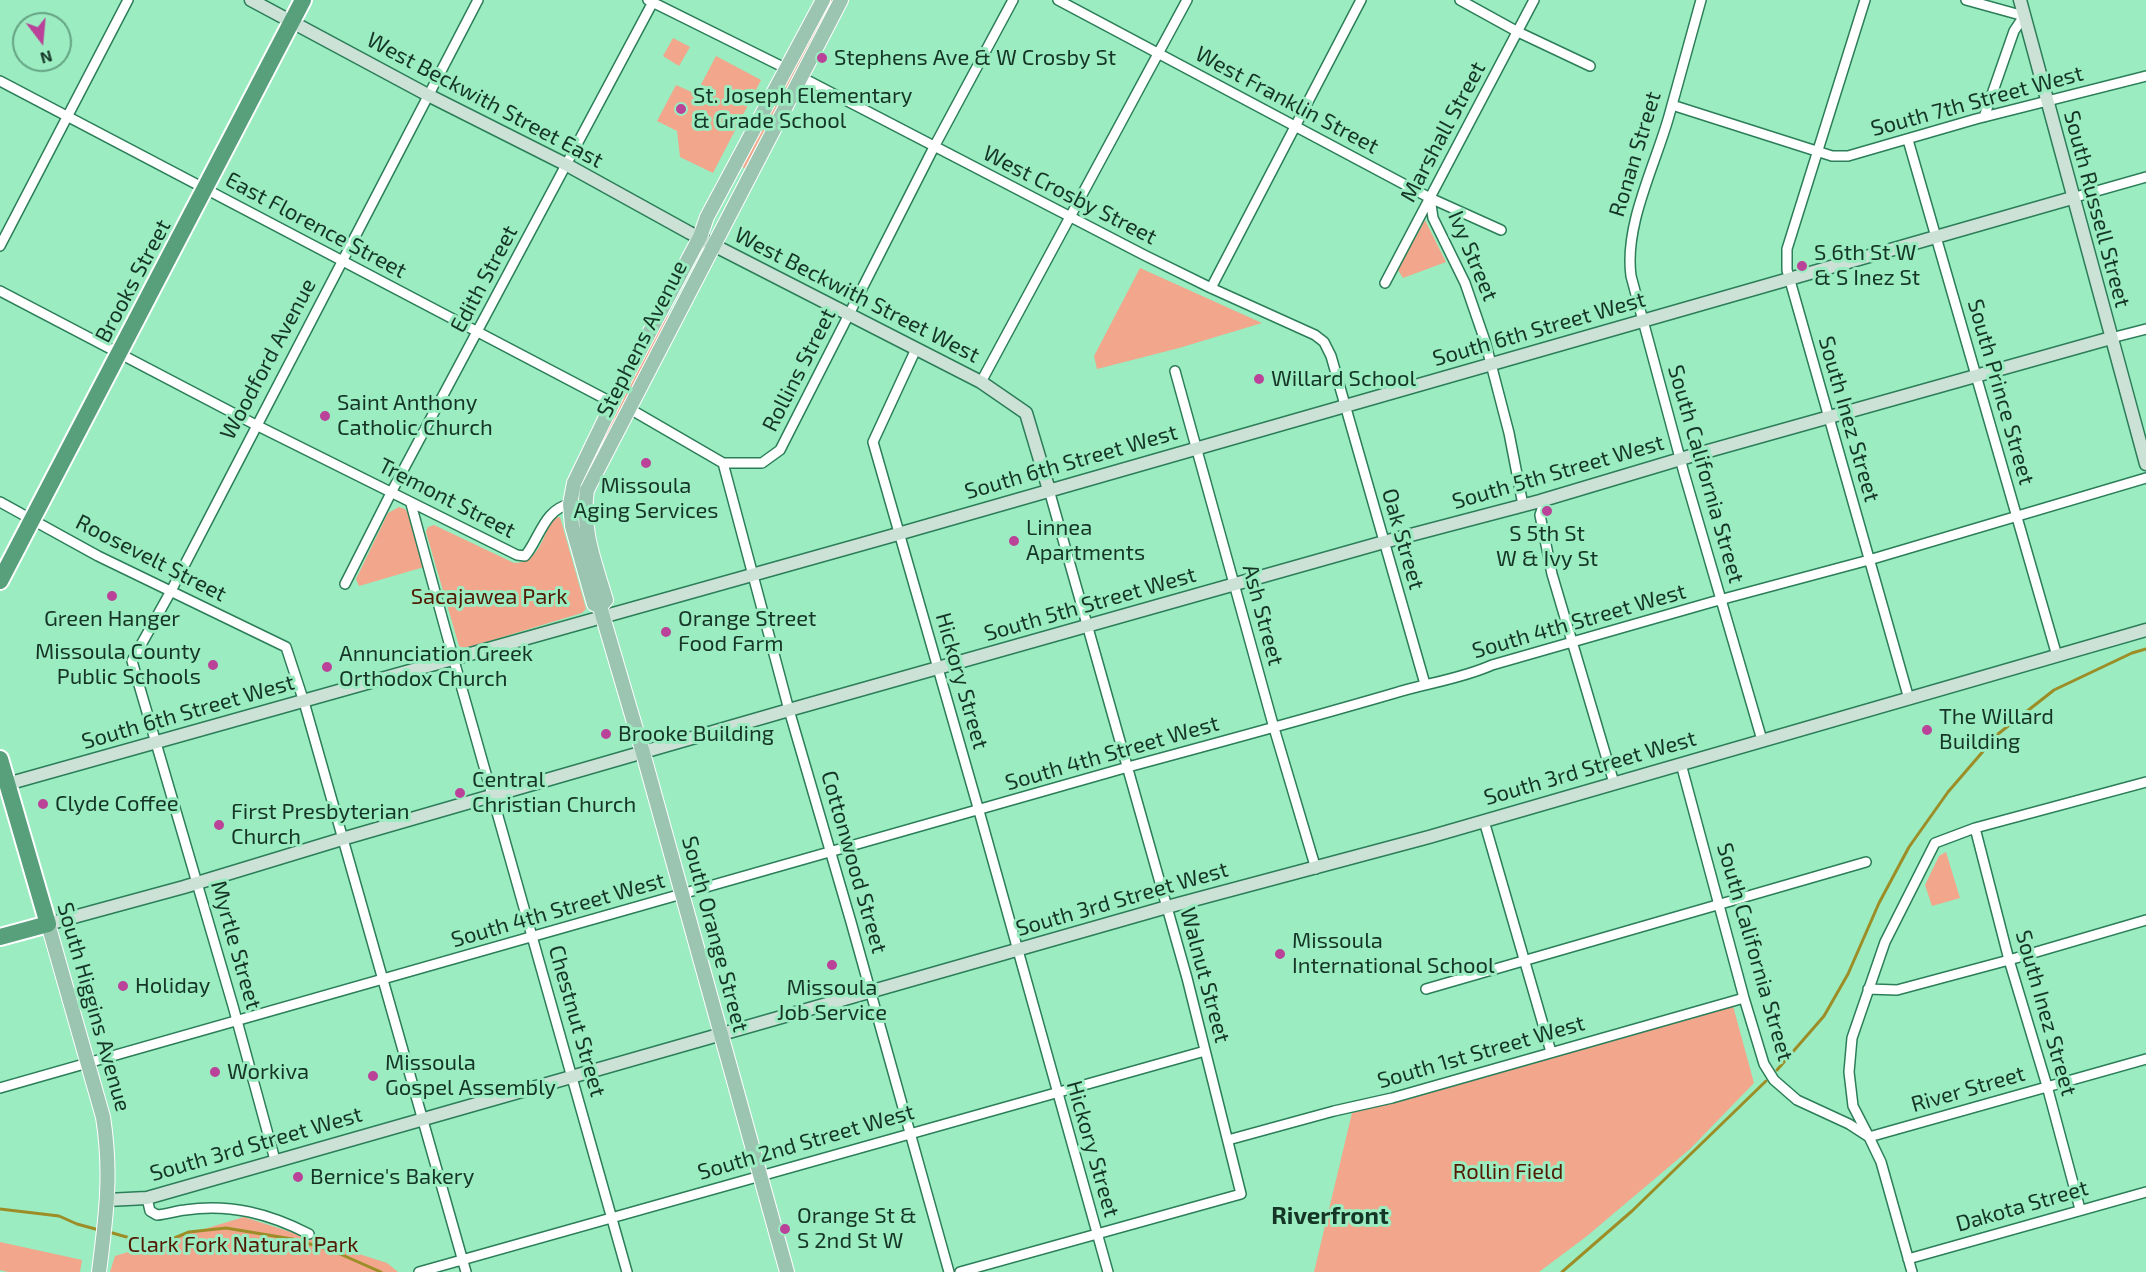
<!DOCTYPE html>
<style>
body{margin:0}
#map{position:relative;width:2146px;height:1272px;overflow:hidden;background:#9becc1;font-family:"Exo 2",sans-serif}
canvas{display:block}
.north{position:absolute;left:12px;top:12px;width:60px;height:60px;box-sizing:border-box;background:#9becc1;border:2px solid #65a383;border-radius:50%;rotate:164deg;font-size:16px;font-weight:700;line-height:24px;text-align:center;color:#153626}
.north::after{content:'';display:block;margin:auto;width:21px;height:27px;background:#ba4399;clip-path:polygon(50% 0,100% 100%,50% 72%,0 100%)}
</style>
<div id="map">
<canvas width="2146" height="1272"></canvas>
<div class="north">N</div>
</div>
<script>
const context = document.querySelector('canvas').getContext('2d');
context.lineJoin = 'round';
function paint(path, color) { context.fillStyle = color; context.fill(path, 'evenodd'); }
function strokePath(path, color, width, dash) { context.strokeStyle = color; context.lineWidth = width; context.lineCap = dash ? 'butt' : 'round'; context.setLineDash(dash || []); context.stroke(path); }
function label(font, color, halo, rows, align = 'center') {
  context.font = font + ' "Exo 2",sans-serif'; context.lineWidth = 6; context.setLineDash([]); context.textBaseline = 'middle'; context.strokeStyle = halo; context.fillStyle = color; for (const [text, x, y, turn = 0] of rows) {
    context.save(); context.translate(x, y); context.rotate((+turn || 0) * Math.PI / 180); context.textAlign = isNaN(turn) ? turn : align; if (halo) context.strokeText(text, 0, 0); context.fillText(text, 0, 0); context.restore();
  }
}
const green = new Path2D(`
 M828,0H832L745,168L742,167L745,156Z
 M673,38L690,47L679,66L663,56Z
 M716,56L761,80L713,173L680,157L677,131L657,121L676,85L696,94Z
 M1425,220L1446,262L1403,278L1398,270Z
 M1140,268L1262,323L1179,348L1097,369L1094,356Z
 M666,315L672,317L584,484L581,479L586,468Z
 M399,507L405,509L408,514L424,567L359,586L356,579L388,513Z
 M560,517L586,609L582,613L463,649L459,646L426,532L428,527L434,525L514,563C537,563 543,539 551,521L554,518Z
 M1946,852L1960,898L1932,906L1925,885L1939,856Z
 M1733,1006L1754,1083L1690,1149L1587,1236L1539,1272H1314L1352,1113Z
 M244,1217L387,1263L398,1272H110L115,1256Z
 M0,1242L82,1260L80,1272H8L0,1270Z`);
const stream = new Path2D(`
 M1777,1070L1824,1016L1848,974L1879,903L1909,847L1948,792L1998,734L2054,690L2132,653L2146,649
 M0,1209L59,1216L77,1224L99,1230
 M109,1232L151,1244L167,1241L189,1232L226,1228L292,1239L331,1250L381,1272
 M1562,1272L1632,1211L1766,1081`);
const street = new Path2D(`
 M648,0L787,69
 M1058,0L1430,198L1501,230
 M1460,0L1518,32L1590,66
 M1701,0C1690,39 1680,77 1669,116C1655,166 1624,225 1631,276L1684,473L1762,740
 M1865,0L1787,249V270L1909,699
 M1966,0L2024,16L2014,31L1984,117
 M801,77L1144,255L1211,288L1315,335L1324,342L1331,356L1425,684
 M0,81L613,403
 M1672,105L1832,156H1848L1976,119L2146,76
 M1908,140L2057,656
 M1430,198L1433,218L1465,283L1485,341L1509,433L1523,505
 M2072,198L2146,177
 M0,246L128,0
 M1385,283L1534,0
 M1211,288L1361,0
 M0,291L256,425L517,555L525,556L528,552C541,533 546,509 570,504
 M2111,338L2146,329
 M916,349L873,442L979,811L1108,1272
 M1175,371L1274,728L1316,869
 M981,382L1187,0
 M630,409L723,463H762L780,450L934,147L1013,0
 M723,463L789,710L851,922L949,1272
 M1545,500L1540,515L1552,574L1614,783
 M0,502L98,556L286,647L304,702L466,1272
 M411,504L451,650L627,1272
 M345,584L392,491L654,0
 M1681,764L1744,998L1764,1064L1774,1080L1797,1100L1849,1124L1869,1137L1881,1162L1912,1272
 M2146,782L1975,828L1935,843L1885,942L1852,1038L1849,1072L1853,1106L1869,1137L2146,1059
 M1484,821L1551,1052
 M1975,828L2009,960L2047,1086L2080,1209
 M1426,989L1866,862
 M1868,989L1897,990L2009,960L2146,920
 M0,1088L1128,767C1217,743 1306,719 1395,693C1427,683 1461,679 1492,665L1712,602L1869,560L2146,478
 M1228,1140L1334,1111L1392,1098L1744,998
 M275,1160L233,1006L132,661L171,591L478,0
 M147,1198L150,1211L157,1215C167,1214 176,1211 185,1210C230,1203 270,1214 309,1234
 M1908,1259L2146,1192
 M419,1272L1205,1051
 M960,1272L1241,1194L1187,978L1049,490`);
const secondary = new Path2D(`
 M251,0L428,95L567,165L690,233L981,382L1026,413L1049,490
 M2020,0L2146,464
 M7,784L898,534L2072,198
 M48,924L184,887L342,839L789,710L1384,542L1540,501L1694,455L2111,338
 M107,1200L147,1198L1167,907L1429,837L2146,630`);
const primary = new Path2D(`
 M600,607L643,753L787,1272
 M600,607L594,604L572,526L570,504L574,483L620,388L700,237L707,217L823,0
 M600,607L606,600C595,563 581,529 587,490L841,0
 M48,924L103,1117C112,1173 106,1217 99,1272`);
const highway = new Path2D(`
 M0,581L303,0
 M0,759L48,924L0,937`);
const markers = [
 [822,58,6,"#ba4399"],
 [681,109,6,"#ba4399"],
 [1802,266,6,"#ba4399"],
 [1259,379,6,"#ba4399"],
 [325,416,6,"#ba4399"],
 [646,463,6,"#ba4399"],
 [1547,511,6,"#ba4399"],
 [1014,541,6,"#ba4399"],
 [112,596,6,"#ba4399"],
 [666,632,6,"#ba4399"],
 [213,665,6,"#ba4399"],
 [327,667,6,"#ba4399"],
 [1927,730,6,"#ba4399"],
 [606,734,6,"#ba4399"],
 [460,793,6,"#ba4399"],
 [43,804,6,"#ba4399"],
 [219,825,6,"#ba4399"],
 [1280,954,6,"#ba4399"],
 [832,965,6,"#ba4399"],
 [123,986,6,"#ba4399"],
 [215,1072,6,"#ba4399"],
 [373,1076,6,"#ba4399"],
 [298,1177,6,"#ba4399"],
 [785,1229,6,"#ba4399"]
];
const poiNames = [
 ["Stephens Ave & W Crosby St",834,58],
 ["St. Joseph Elementary",693,96],
 ["& Grade School",693,121],
 ["S 6th St W",1814,253],
 ["& S Inez St",1814,278],
 ["Willard School",1271,379],
 ["Saint Anthony",337,403],
 ["Catholic Church",337,428],
 ["Missoula",646,486,"center"],
 ["Aging Services",646,511,"center"],
 ["Linnea",1026,528],
 ["Apartments",1026,553],
 ["S 5th St",1547,534,"center"],
 ["W & Ivy St",1547,559,"center"],
 ["Green Hanger",112,619,"center"],
 ["Orange Street",678,619],
 ["Food Farm",678,644],
 ["Missoula County",201,652,"right"],
 ["Public Schools",201,677,"right"],
 ["Annunciation Greek",339,654],
 ["Orthodox Church",339,679],
 ["The Willard",1939,717],
 ["Building",1939,742],
 ["Brooke Building",618,734],
 ["Central",472,780],
 ["Christian Church",472,805],
 ["Clyde Coffee",55,804],
 ["First Presbyterian",231,812],
 ["Church",231,837],
 ["Missoula",1292,941],
 ["International School",1292,966],
 ["Holiday",135,986],
 ["Missoula",832,988,"center"],
 ["Job Service",832,1013,"center"],
 ["Missoula",385,1063],
 ["Gospel Assembly",385,1088],
 ["Workiva",227,1072],
 ["Bernice's Bakery",310,1177],
 ["Orange St &",797,1216],
 ["S 2nd St W",797,1241]
];
const streetNames = [
 ["West Beckwith Street East",485,100,28],
 ["West Franklin Street",1287,100,28],
 ["South 7th Street West",1977,101,-15],
 ["Marshall Street",1443,132,-62],
 ["Ronan Street",1635,154,-73],
 ["West Crosby Street",1070,195,27],
 ["South Russell Street",2097,209,75],
 ["East Florence Street",316,225,28],
 ["Ivy Street",1473,256,67],
 ["Edith Street",484,279,-62],
 ["Brooks Street",133,281,-62],
 ["West Beckwith Street West",857,295,27],
 ["South 6th Street West",1539,329,-16],
 ["Stephens Avenue",642,339,-63],
 ["Woodford Avenue",268,359,-62],
 ["Rollins Street",799,370,-63],
 ["South Prince Street",2001,392,74],
 ["South Inez Street",1849,419,74],
 ["South 6th Street West",1071,462,-16],
 ["South 5th Street West",1558,472,-16],
 ["South California Street",1706,474,74],
 ["Tremont Street",447,498,27],
 ["Oak Street",1403,539,74],
 ["Roosevelt Street",151,558,27],
 ["South 5th Street West",1090,604,-16],
 ["Ash Street",1263,615,75],
 ["South 4th Street West",1579,621,-16],
 ["Hickory Street",962,681,74],
 ["South 6th Street West",188,712,-16],
 ["South 4th Street West",1112,753,-16],
 ["South 3rd Street West",1590,768,-16],
 ["Cottonwood Street",854,862,74],
 ["South 3rd Street West",1122,899,-16],
 ["South 4th Street West",558,910,-16],
 ["South Orange Street",715,934,75],
 ["Myrtle Street",236,945,74],
 ["South California Street",1755,952,74],
 ["Walnut Street",1205,975,75],
 ["South Higgins Avenue",94,1007,74],
 ["South Inez Street",2046,1013,74],
 ["Chestnut Street",577,1021,74],
 ["South 1st Street West",1481,1052,-16],
 ["River Street",1968,1089,-16],
 ["South 2nd Street West",806,1142,-16],
 ["South 3rd Street West",256,1144,-16],
 ["Hickory Street",1093,1149,74],
 ["Dakota Street",2022,1206,-16]
];
const parkNames = [
 ["Sacajawea Park",489,597],
 ["Rollin Field",1508,1172],
 ["Clark Fork Natural Park",243,1245]
];
const neighbourhoodNames = [
 ["Riverfront",1330,1216]
];
paint(green, '#f2a68b');
strokePath(stream, '#9d8d27', 3);
strokePath(street, '#2b7e58', 12);
strokePath(secondary, '#2b7e58', 15);
strokePath(primary, '#fff', 16);
strokePath(highway, '#fff', 20);
strokePath(street, '#fff', 9);
strokePath(secondary, '#cde2d7', 12);
strokePath(primary, '#9bc5b0', 14);
strokePath(highway, '#589f7b', 16);
for (const [x, y, r, color] of markers) { const dot = new Path2D(); dot.arc(x, y, r, 0, 2 * Math.PI); context.fillStyle = color; context.fill(dot); strokePath(dot, '#9becc1', 2); }
label('22px', '#153626', '#9becc1', poiNames, 'left');
label('22px', '#153626', '#9becc1', streetNames);
label('22px', '#521a03', '#9becc1', parkNames);
label('bold 24px', '#153626', '#9becc1', neighbourhoodNames);
</script>
